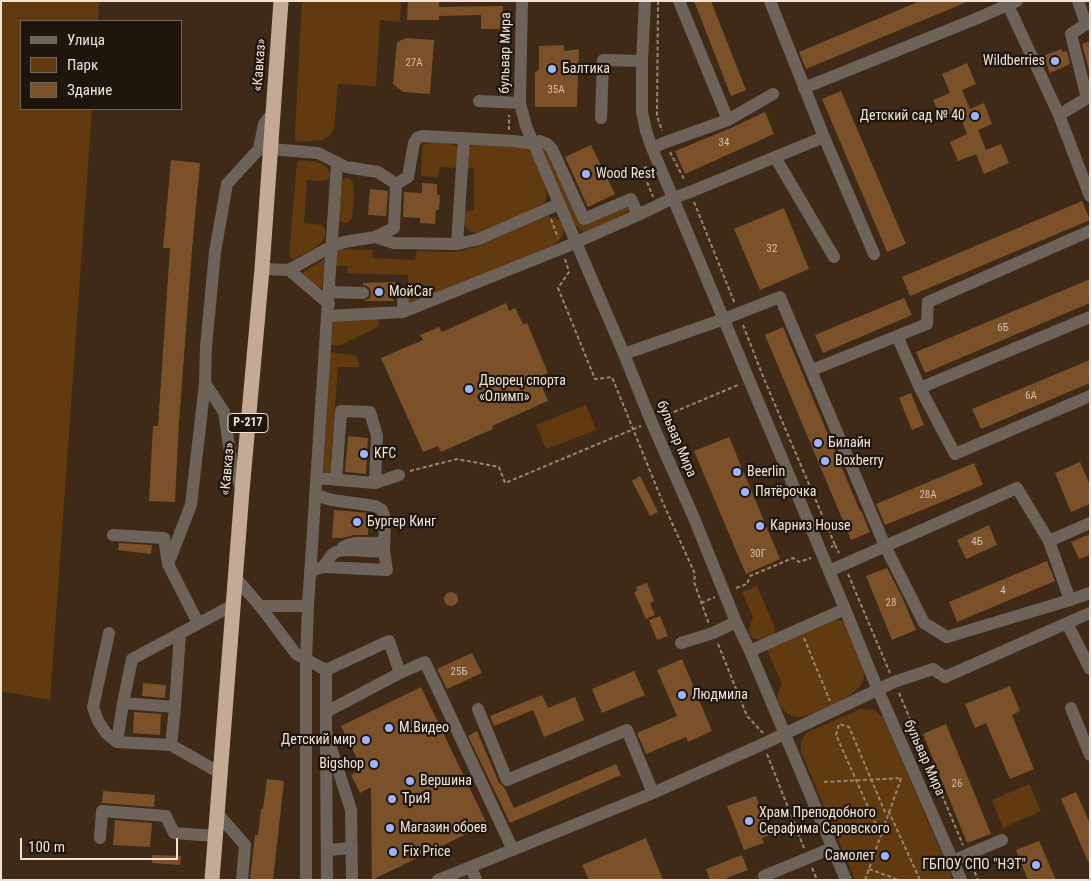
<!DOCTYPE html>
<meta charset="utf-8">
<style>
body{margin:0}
#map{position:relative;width:1091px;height:881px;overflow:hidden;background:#3e2a17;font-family:"Roboto Condensed",sans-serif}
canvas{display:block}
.frame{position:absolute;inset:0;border:2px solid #f1e3d8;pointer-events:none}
.legend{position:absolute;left:20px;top:20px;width:162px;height:90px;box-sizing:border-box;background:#1e150d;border:1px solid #72675e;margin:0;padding:6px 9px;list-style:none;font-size:15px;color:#f1e3d8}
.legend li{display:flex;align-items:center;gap:10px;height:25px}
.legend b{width:25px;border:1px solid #72675e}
.scale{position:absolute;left:20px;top:838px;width:158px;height:22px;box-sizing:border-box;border:2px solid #f1e3d8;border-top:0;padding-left:6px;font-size:15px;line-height:18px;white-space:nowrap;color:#f1e3d8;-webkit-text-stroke:4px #1e150d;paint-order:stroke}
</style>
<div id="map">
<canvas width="1091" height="881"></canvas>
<div class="frame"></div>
<ul class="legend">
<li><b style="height:6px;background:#6e635a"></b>Улица</li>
<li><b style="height:14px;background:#613a10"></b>Парк</li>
<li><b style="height:14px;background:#7b5129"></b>Здание</li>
</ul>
<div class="scale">100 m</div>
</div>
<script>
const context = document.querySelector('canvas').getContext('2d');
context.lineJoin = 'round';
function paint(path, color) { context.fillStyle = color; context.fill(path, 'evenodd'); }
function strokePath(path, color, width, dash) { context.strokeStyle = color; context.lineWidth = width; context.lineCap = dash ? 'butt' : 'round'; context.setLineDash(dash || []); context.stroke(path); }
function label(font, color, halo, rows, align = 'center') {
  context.font = font + ' "Roboto Condensed",sans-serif'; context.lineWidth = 4.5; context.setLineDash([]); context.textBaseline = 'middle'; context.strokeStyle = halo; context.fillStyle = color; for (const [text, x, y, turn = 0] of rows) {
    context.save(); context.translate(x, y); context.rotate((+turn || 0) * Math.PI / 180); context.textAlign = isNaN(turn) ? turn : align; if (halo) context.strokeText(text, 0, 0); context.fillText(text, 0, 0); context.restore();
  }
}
const green = new Path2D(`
 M1,1H99L98,21H21V109H92L50,700L1,691Z
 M302,1H401L400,22L380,20L376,86L338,84L334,129L329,136L323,140L298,142L295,139V131Z
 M430,142C439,143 451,141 458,148L457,168L440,167L438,177L421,176L422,149L424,145Z
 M540,144L549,148L580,220L627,207L629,211L588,231L584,232L575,225Z
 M472,145C487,145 520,142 531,153C535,163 547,184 547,194C547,198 545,201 542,205L482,233C466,234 462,225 465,211L474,210V168H468L469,147Z
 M300,160C309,161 329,161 330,174C330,177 329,178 327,180C321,182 312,180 307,180L304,223L322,225C336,241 305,253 294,259H292L289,256L297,162Z
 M345,178C348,178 349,177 352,181C356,187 353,210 352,218C350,222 348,223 343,223L340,221L339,218L342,181Z
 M546,217C568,216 569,236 552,246L407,306L408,275L347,273L348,266H335L337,251L340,249L372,250L373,258L415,260L416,253L418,251C433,251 450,254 465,250C491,244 519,226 546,217Z
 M324,259L325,261L322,287L319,288L301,274Z
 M376,319L379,322V325L376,328L341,345H331L333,321Z
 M330,352L352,355L356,356L360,367H338L330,474L325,473L323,470Z
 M586,405L596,430L546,449L536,425Z
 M757,586L775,628L774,635C755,644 743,639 753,618L742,592Z
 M838,620L842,621L845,624C851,637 865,662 864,675C864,681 860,687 855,691C848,698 809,717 799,717C789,718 776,705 778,695C778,691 780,687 782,684L767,650L832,621Z
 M861,709L873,710L883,717L953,880H855L801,752V742L806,733Z
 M1029,784L1041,811L1003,828L992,800Z`);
const building = new Path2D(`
 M408,1H439V7L503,6V29H481V15L439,16V20H407Z
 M694,1H711L746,90L731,96Z
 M920,1H969L806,69L799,52Z
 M406,38L434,40L430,94L403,92L393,84L397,42Z
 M1090,41V75L1082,44Z
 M564,45V51L579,49L577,107H535V73L539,69V46Z
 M1061,49L1063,52L1067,51L1070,64L1050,73L1043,56Z
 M967,63L976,84L962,90L970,109L984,103L992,124L978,130L986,150L1001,144L1009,163L984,174L976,154L958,161L950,142L967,134L958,112L942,119L933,100L950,93L942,74Z
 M841,91L906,244L887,252L822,99Z
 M765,112L774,134L685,174L675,151L731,128Z
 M591,145L615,194L588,207L565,157Z
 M171,160L200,163L192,250L179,422L175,502L149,501L153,426H158L170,248H163Z
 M422,183L437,184V195H440L439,210H436L435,224L420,223V218L403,217L404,192L422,193Z
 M370,189L388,191L386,216L368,215Z
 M1082,201L1090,220L910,296L902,277Z
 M784,208L809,269L760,290L734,229Z
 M1090,279V303L925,373L916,352Z
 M395,282L396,284L389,288L388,292L389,296L395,301H363L370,298L371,293L370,289L367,286L363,285V283Z
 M904,298L912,315L823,353L815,335Z
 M506,303L509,311L515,308L523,324L527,323L548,373L538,377L548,401L492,426L493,429L441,452L438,446L423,452L381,358L423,340L420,335L439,327L442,332Z
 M783,327L860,511L861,510L870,532L851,540L765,335Z
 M1090,360V383L981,429L972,409Z
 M911,393L924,425L912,430L899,398Z
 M348,436L368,438L366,474L345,472Z
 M729,437L780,559L746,574L694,451Z
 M1080,462L1090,485V504L1071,512L1055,473Z
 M974,463L983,485L885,525L876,504Z
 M640,476L658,512L650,516L632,481Z
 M334,510L369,513L368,535H354L342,538H332Z
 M989,525L997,545L966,559L957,540Z
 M1090,534V555L1079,559L1071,542Z
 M119,543L152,545L151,554L118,550Z
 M1047,561L1055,581L957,622L949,602Z
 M887,568L902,597L916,630L892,640L866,576Z
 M647,583L654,601L650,603L655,615L646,619L634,592L637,591L636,587Z
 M444 599a7 7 0 1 1 14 0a7 7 0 1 1-14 0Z
 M660,616L668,636L657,640L649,620Z
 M472,653L482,673L447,689L437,669Z
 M682,659L712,731L688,742L686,737L646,754L637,733L677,716L657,670Z
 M634,671L645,695L602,713L592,689Z
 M143,683L166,685L165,698L142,696Z
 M1010,686L1020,711L1012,715L1034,769L1010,779L986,723L975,728L965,704Z
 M421,687L487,824L372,880L371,787L360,793L351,775L362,769L341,726Z
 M542,695L548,708L575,697L584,720L544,737L533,710L494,726L490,716Z
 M134,712L161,714L160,735L133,733Z
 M946,724L991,834L967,843L923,734Z
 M477,731L499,783L504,787L514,808L616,764L621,775L510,823L468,736Z
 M267,779L284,781L273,880H250L255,835H258L261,809H263Z
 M103,791L155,795L154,807L102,803Z
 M1076,792L1090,823V866L1061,799Z
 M756,796L770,835L762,838L764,843L744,850L727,806Z
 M115,820L152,823L150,847L113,845Z
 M646,838L663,880H589L582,865Z
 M1039,841L1056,880H1028L1016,850Z
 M152,855L181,856L180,865L152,863Z
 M742,855L748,870L727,878V880H710L706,869Z`);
const path = new Path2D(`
 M658,1L657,116L662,131
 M509,130V115
 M670,152L685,181
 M647,167L642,169L653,197
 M694,202L735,304
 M551,219L558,238
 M565,259L569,272L558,288L595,379L612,377L663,503L695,574L694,582L709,624
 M743,325L764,379L835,545L831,547
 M662,417L738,385
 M410,471L457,459L499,467L505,483L641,426
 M835,545L839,553
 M848,574L890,673
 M736,588L747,584L750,576L793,558L799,562L811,558
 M701,603L715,597
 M804,638L830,701
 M718,644L747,716L763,733
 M899,693L963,845
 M767,754L804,848
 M824,782L902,778
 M881,836L836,735L839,724L849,727L885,812H889L920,880
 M972,866L978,880
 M812,868L817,880
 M869,869L899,880
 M865,880L902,776`);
const minor = new Path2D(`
 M522,1L520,96V103L526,126L624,354L651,421L694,518L736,622L750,651L846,880
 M645,1L642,61V112L646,131L652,148L845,609L878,690L961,880
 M679,1L728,120
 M770,1L824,137
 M1078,1L1086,24H1090
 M1008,5L1059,115L1090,196
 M804,88L973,20L1017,1
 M479,101L520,103
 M1059,115L1087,98L1071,34L1086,24
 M601,118L603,60L642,61
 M652,148L666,142L728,120L773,94
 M775,157L834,257
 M396,184L408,177L414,143L417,138L422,136L514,141L533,144L540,141L547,144L552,149L584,219L631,199L638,215
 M375,237L394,243L457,244L479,239L559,204
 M457,244L464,138
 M262,269L289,270L332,246L344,242L375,237L394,228L396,184L378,172L346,167L318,153L271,149
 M289,270L329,304
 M329,292L363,293
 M396,292H400L403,295V312
 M328,316L403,312L563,248L638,215L673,198L690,192L824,137L874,254
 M897,336L920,388L1090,317
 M624,354L724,319L780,297L885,546L924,623L947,637L1070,600
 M812,370L927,324L928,302L1090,231
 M205,383L224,412L232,466L242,490
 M920,388L955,454L1090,396
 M316,478L375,483
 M336,480L341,411L370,412L377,436L375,483L399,475
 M113,535L164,538L168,564L198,623
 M1049,541L1090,523
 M343,547C359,538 373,547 384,541
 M168,564L191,505L205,383L206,347L215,252L227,184L259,149L264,124L273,112
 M323,567C326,563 329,558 333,554C343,545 370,554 384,551
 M310,571L323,567L387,570L384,551L385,518L382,510L375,506L332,500L316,495
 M829,571L1017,488L1049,541L1070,600L1090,593
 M235,577L260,606L296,654L326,670L389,641L400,673L425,662L513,850
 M260,606H308
 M1067,623L1090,669
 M109,633L93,707L98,721L106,733L117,742L171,745
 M681,643L713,633L736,622
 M750,651L845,609
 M326,670V732L351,810L352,880
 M175,707L180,633
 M1071,708L1090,755
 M478,709L507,780L627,730L653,793
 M326,712L400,673
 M117,742L123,703
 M326,745L327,880
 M220,773L171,745L175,707L123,703L132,659L233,605
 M217,813L245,845L242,880
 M100,838L102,811L166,816L174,833L215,836
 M327,850L352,848
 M952,861L1002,840
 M471,867L476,880
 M764,876L832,848
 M306,880V659L308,606L337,163
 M438,880L653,793L763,744L894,682L933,669L945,677L1090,613`);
const highway = new Path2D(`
 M212,880L242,491L262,269L281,1`);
const markers = [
 [1055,61,5,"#a0b3fd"],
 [552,69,5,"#a0b3fd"],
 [975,116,5,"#a0b3fd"],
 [586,174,5,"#a0b3fd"],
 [379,292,5,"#a0b3fd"],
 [469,389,5,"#a0b3fd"],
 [818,443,5,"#a0b3fd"],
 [364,454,5,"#a0b3fd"],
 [825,461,5,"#a0b3fd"],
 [737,472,5,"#a0b3fd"],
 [745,492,5,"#a0b3fd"],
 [357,522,5,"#a0b3fd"],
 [760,526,5,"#a0b3fd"],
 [682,695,5,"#a0b3fd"],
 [389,728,5,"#a0b3fd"],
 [366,740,5,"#a0b3fd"],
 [374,764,5,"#a0b3fd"],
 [410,781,5,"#a0b3fd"],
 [392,799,5,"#a0b3fd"],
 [749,821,5,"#a0b3fd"],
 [390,828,5,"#a0b3fd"],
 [393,852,5,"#a0b3fd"],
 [885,856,5,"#a0b3fd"],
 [1036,865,5,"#a0b3fd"]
];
const numberNames = [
 ["27А",414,63],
 ["35А",556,90],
 ["34",724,143],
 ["32",772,249],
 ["6Б",1003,328],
 ["6А",1031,396],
 ["28А",928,495],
 ["4Б",977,542],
 ["30Г",758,554],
 ["4",1003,591],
 ["28",891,603],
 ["25Б",459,672],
 ["26",957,784]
];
const shields = [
 [248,423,40]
];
const shieldNames = [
 ["Р-217",248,423]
];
const streetNames = [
 ["бульвар Мира",506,53,-89],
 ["«Кавказ»",260,65,-86],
 ["бульвар Мира",676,439,67],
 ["«Кавказ»",228,469,-85],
 ["бульвар Мира",924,758,66]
];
const poiNames = [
 ["Wildberries",1045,61,"right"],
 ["Балтика",562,69],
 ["Детский сад № 40",965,116,"right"],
 ["Wood Rest",596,174],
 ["МойCar",389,292],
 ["Дворец спорта",479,381],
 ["«Олимп»",479,397],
 ["Билайн",828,443],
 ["KFC",374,454],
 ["Boxberry",835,461],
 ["Beerlin",747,472],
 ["Пятёрочка",755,492],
 ["Бургер Кинг",367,522],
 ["Карниз House",770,526],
 ["Людмила",692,695],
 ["М.Видео",399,728],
 ["Детский мир",356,740,"right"],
 ["Bigshop",364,764,"right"],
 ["Вершина",420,781],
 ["ТриЯ",402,799],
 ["Храм Преподобного",759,813],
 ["Серафима Саровского",759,829],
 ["Магазин обоев",400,828],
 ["Fix Price",403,852],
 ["Самолет",875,856,"right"],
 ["ГБПОУ СПО \"НЭТ\"",1026,865,"right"]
];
paint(green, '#613a10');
paint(building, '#7b5129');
strokePath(path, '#978677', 2, [4, 2.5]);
strokePath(minor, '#6e635a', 12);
strokePath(highway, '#c4aa94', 15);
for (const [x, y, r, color] of markers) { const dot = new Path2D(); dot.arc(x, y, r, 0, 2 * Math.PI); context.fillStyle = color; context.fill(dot); strokePath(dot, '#1e150d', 2); }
label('11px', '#d4beac', null, numberNames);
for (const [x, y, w] of shields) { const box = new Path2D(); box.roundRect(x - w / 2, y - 9.5, w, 19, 4); context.fillStyle = '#1e150d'; context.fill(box); strokePath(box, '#f1e3d8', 1); }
label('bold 12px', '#f1e3d8', null, shieldNames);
label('14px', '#f1e3d8', '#1e150d', streetNames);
label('14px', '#f1e3d8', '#1e150d', poiNames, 'left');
</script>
